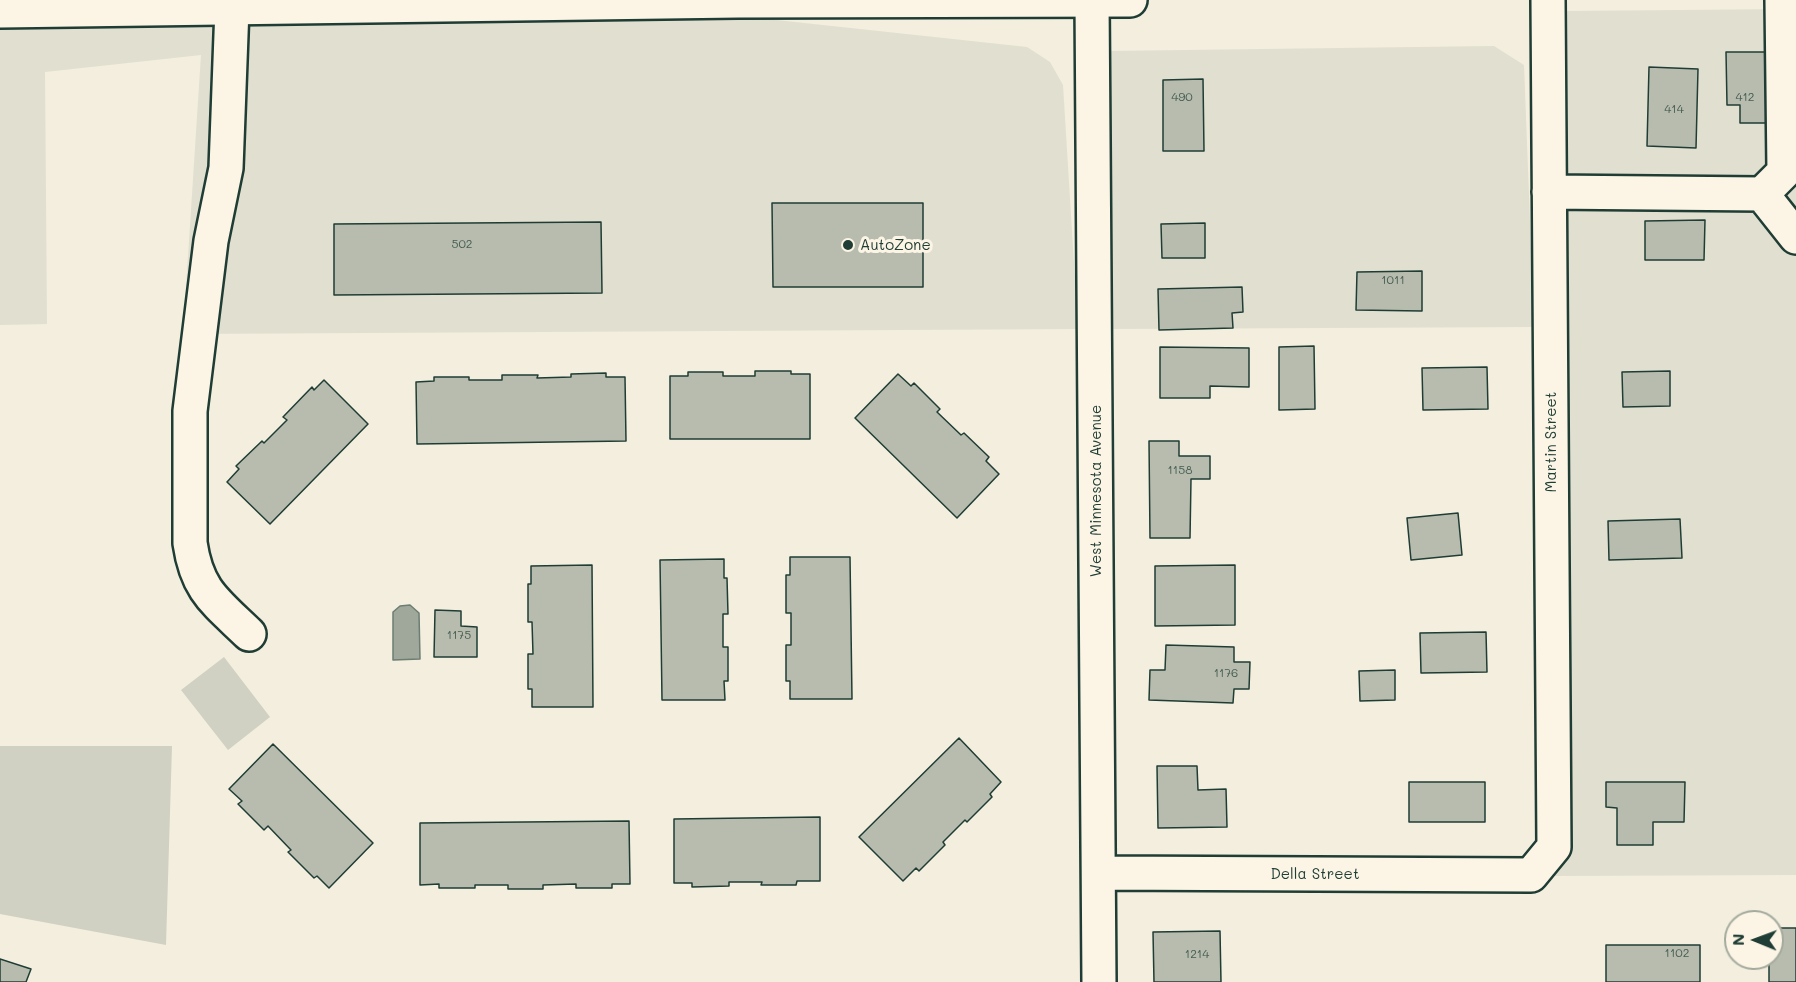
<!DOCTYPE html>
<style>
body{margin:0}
#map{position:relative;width:1796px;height:982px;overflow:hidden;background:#f3eede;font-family:Mali,sans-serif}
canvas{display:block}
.north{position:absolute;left:1724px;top:910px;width:60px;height:60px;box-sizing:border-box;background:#fcf5e5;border:2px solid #a4ab9e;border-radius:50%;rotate:271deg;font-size:16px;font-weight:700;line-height:24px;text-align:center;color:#1f3d34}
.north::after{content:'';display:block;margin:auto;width:21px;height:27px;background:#1f3d34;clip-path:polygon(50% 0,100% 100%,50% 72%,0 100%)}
</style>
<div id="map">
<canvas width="1796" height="982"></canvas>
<div class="north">N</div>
</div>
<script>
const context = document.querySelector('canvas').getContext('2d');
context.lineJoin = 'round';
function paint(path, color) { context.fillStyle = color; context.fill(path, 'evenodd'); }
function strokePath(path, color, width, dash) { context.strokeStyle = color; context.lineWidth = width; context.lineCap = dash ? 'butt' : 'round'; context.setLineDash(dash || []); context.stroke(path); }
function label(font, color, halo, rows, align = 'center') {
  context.font = font + ' Mali,sans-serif'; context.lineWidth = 6; context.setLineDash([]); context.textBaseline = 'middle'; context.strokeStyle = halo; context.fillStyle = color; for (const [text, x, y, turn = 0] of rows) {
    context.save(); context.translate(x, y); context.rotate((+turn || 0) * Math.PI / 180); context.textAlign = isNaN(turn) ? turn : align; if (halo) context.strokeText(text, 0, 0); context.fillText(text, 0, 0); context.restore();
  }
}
const built = new Path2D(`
 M1796,9V875L1552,876L1568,856L1571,847L1565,11Z
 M739,16L1027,47L1050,62L1063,85L1078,329L183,334L201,55L45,72L47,324L0,325V26Z
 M1494,46L1524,65L1534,327L1112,329L1108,51Z`);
const green = new Path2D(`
 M224,657L270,717L228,750L181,690Z
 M0,746H172L166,945L0,914Z`);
const water = new Path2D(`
 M410,605L419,613L420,659L393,660V612L400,606Z`);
const building = new Path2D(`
 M1726,52H1767V123H1740V105H1727Z
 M1649,67L1698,69L1696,148L1647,146Z
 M1203,79L1204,151H1163V80Z
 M772,203H923V287H773Z
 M1705,220L1704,260H1645V221Z
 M601,222L602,293L334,295V224Z
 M1205,223V258H1162L1161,224Z
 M1422,271V311L1356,310L1357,272Z
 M1242,287L1243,312L1232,313L1233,328L1159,330L1158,289Z
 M1314,346L1315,409L1279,410V347Z
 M1160,347L1249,348V387L1210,386V398H1160Z
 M1487,367L1488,409L1423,410L1422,368Z
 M755,371H791V374H810V439H670V376H688V372H723V376H755Z
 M1670,371V406L1623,407L1622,372Z
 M606,373V377H625L626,441L417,444L416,382L434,381V377H469V380H502V375H538L537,378L571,377V374Z
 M898,374L911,386L914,383L940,409L937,412L961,435L964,433L989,457L986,461L999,474L957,518L855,418Z
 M324,380L368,424L270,524L227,482L239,469L236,466L262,441L264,443L287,420L283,417L312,387L314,390Z
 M1149,441H1179V456H1210V479H1191L1190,538H1150Z
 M1458,513L1462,555L1411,560L1407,518Z
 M1680,519L1682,558L1609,560L1608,521Z
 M790,557H850L852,699H790V681H786V645H791V613H786V575H790Z
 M724,559V578H727L728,614H723V647H728V681H724L725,700H662L660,560Z
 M592,565L593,707H532V689H528V654H533L532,622H528V584H531V566Z
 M1235,565V625L1155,626V566Z
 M435,610L461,611V626L477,627V657H434Z
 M1486,632L1487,672L1421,673L1420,633Z
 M1166,645L1234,647V662H1250L1249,689H1234L1233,703L1149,700L1150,670H1165Z
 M1395,670V700L1360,701L1359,671Z
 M959,738L1001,782L990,794L992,797L967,822L965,820L943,842L945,845L919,871L916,868L903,881L859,837Z
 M273,744L373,843L329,888L317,876L314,878L288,852L291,850L268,826L264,830L238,804L242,801L229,789Z
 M1157,766H1197L1198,790L1226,789L1227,827L1158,828Z
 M1409,782H1485V822H1409Z
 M1606,782H1685L1684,822H1653V845H1617V808L1606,807Z
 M820,817V881H797L796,885H761L762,882H729V886L692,887V883H674V819Z
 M629,821L630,884H612V888H576V884L543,885V889H508V885H475V888H439V884L420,885V823Z
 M1772,928H1796V982H1769V958H1772Z
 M1220,931L1221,982H1154L1153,932Z
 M1606,945H1700V982H1606Z
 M0,959L31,969L26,982H0Z`);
const minor = new Path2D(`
 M1092,0L1099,982
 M232,8L226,168L211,241L190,411V543C197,591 216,602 249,634
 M1549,192L1762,194L1796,237
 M1762,194L1784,172L1782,0
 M1100,873L1531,875L1554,847L1548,0`);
const highway = new Path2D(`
 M0,11L738,1L1130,0`);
const markers = [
 [848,245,6,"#1f3d34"]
];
const numberNames = [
 ["490",1182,97],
 ["412",1745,97],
 ["414",1674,109],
 ["502",462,244],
 ["1011",1393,280],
 ["1158",1180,470],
 ["1175",459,635],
 ["1176",1226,673],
 ["1102",1677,953],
 ["1214",1197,954]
];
const poiNames = [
 ["AutoZone",860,245]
];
const streetNames = [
 ["Martin Street",1551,442,-90],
 ["West Minnesota Avenue",1096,491,-90],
 ["Della Street",1315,874]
];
paint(built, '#e1dfd0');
paint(green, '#d0d1c2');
paint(water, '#a0a89b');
strokePath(water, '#6c7d72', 1.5);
paint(building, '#b8bcae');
strokePath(building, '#1f3d34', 1.5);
strokePath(minor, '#1f3d34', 38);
strokePath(highway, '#1f3d34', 38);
strokePath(minor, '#fcf5e5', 33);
strokePath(highway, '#fcf5e5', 33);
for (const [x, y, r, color] of markers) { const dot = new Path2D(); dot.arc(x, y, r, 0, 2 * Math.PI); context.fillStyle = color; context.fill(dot); strokePath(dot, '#fcf5e5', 2); }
label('12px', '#455d52', null, numberNames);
label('15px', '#1f3d34', '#fcf5e5', poiNames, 'left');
label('15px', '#1f3d34', '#fcf5e5', streetNames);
</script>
